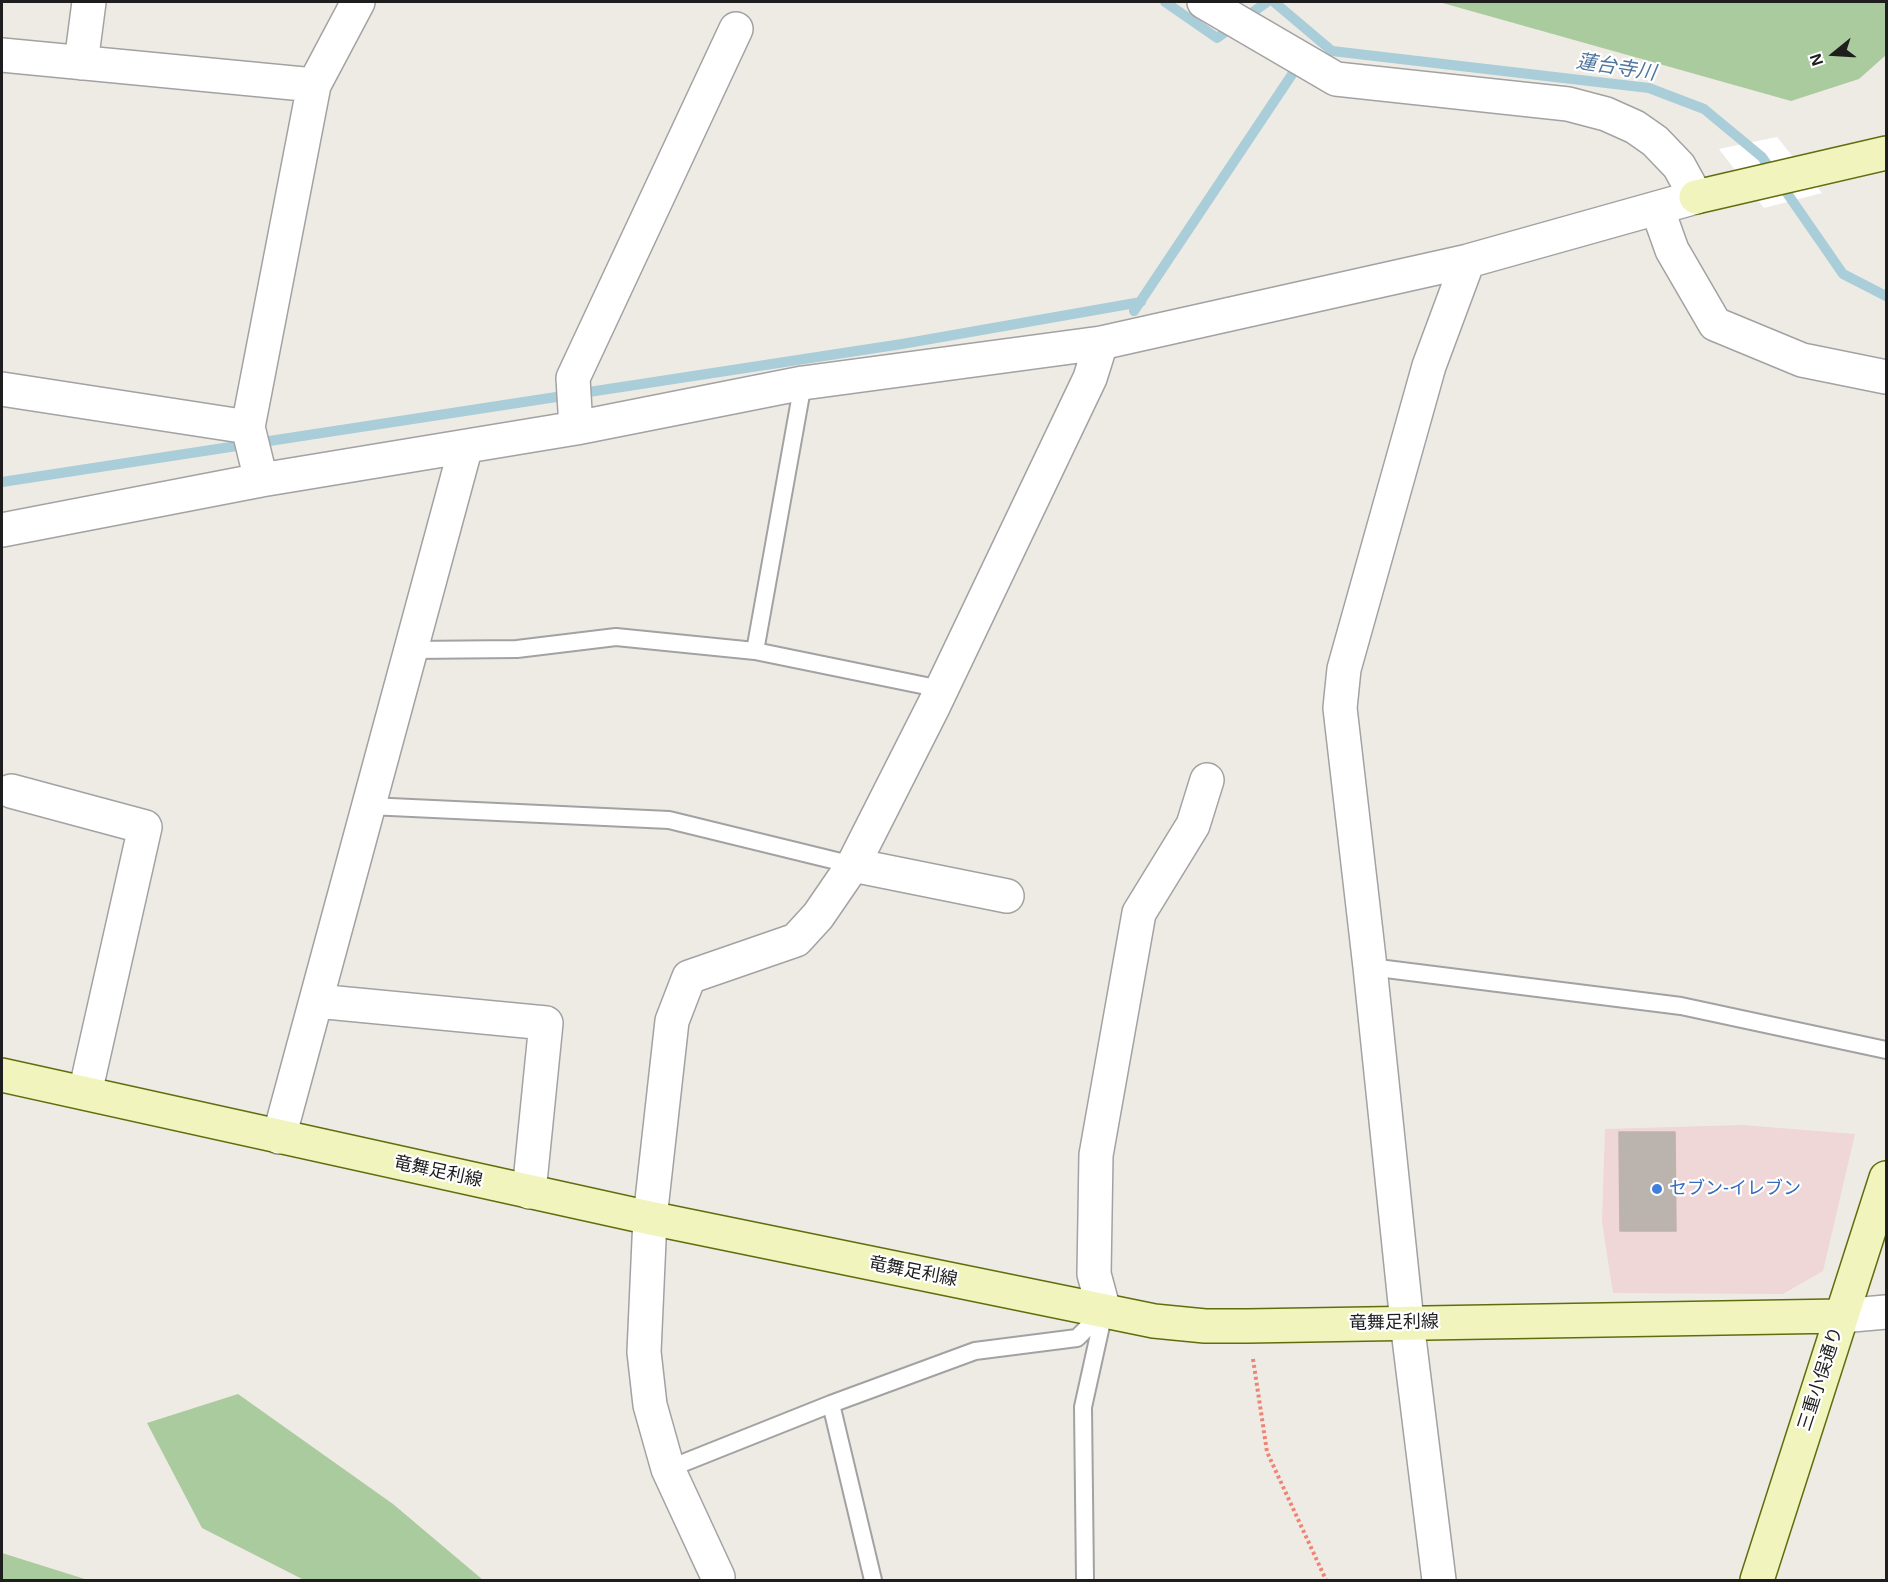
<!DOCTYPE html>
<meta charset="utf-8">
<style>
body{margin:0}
#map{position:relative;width:1888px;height:1582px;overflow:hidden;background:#eeebe5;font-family:Arial,sans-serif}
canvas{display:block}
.frame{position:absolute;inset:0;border:3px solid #1e1e1e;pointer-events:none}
.north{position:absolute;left:1804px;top:24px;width:60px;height:60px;-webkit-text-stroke:4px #fff;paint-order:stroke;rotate:252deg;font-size:16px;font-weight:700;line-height:24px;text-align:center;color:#1e1e1e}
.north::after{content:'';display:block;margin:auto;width:21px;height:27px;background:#1e1e1e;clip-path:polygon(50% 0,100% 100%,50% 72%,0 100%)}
</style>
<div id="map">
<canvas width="1888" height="1582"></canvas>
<div class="frame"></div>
<div class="north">N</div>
</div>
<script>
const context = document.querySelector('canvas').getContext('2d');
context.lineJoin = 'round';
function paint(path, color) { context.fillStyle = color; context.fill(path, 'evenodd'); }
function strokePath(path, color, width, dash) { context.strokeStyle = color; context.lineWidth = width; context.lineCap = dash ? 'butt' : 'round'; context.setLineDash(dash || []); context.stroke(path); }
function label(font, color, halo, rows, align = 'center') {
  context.font = font + ' Arial,"Noto Sans JP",sans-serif'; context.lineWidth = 4.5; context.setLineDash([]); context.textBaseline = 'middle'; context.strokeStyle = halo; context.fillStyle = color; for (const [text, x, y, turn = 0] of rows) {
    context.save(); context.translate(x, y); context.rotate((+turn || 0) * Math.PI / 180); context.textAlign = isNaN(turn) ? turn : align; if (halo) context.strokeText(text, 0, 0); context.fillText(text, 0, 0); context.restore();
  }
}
const commercial = new Path2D(`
 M1742,1125L1855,1134L1823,1271L1783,1294L1613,1293L1602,1222L1605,1129Z`);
const forest = new Path2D(`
 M1439,2H1886V55L1859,79L1791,101Z
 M238,1394L393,1504L483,1580H304L202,1528L147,1423Z
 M2,1553L88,1580H2Z`);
const pier = new Path2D(`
 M1777,137L1822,193L1764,208L1719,149Z`);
const stream = new Path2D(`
 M1165,2L1217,38L1267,2
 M1274,2L1332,51L1649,88L1704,109L1762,157L1843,274L1886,296
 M1134,311L1301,61
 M2,482L902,344L1141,302`);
const building = new Path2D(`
 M1619,1132H1675L1676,1231H1620Z`);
const path = new Path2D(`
 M1253,1359L1267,1452L1326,1580`);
const lane = new Path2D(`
 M411,650L517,649L616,637L755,651L941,689
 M755,651L803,383
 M369,806L669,820L853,865
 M1370,967L1681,1006L1886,1050
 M831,1404L873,1580
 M668,1469L831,1404L975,1351L1077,1338L1104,1311
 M1085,1580L1083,1407L1104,1312`);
const street = new Path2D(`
 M2,55L314,85
 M81,63L89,2
 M1657,208L1672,250L1715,324L1802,360L1886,377
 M2,389L248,427
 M576,428L573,378L736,29
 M261,480L248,427L314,85L358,2
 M2,530L261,480L576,428L803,383L1101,343L1468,261L1696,197L1679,166L1655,141L1635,127L1606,114L1568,104L1336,79L1204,2
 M11,791L145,827L85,1093
 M853,865L1007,896
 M316,1001L546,1023L529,1192
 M279,1137L466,446
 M1104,1311L1094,1274L1096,1155L1139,913L1193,825L1207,780
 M1841,1316L1886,1312
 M718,1577L668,1469L650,1405L644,1352L650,1218L672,1021L689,977L796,940L818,916L853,865L934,705L1090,378L1101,343
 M1439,1580L1407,1322L1370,967L1340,708L1344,669L1429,366L1468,261`);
const secondary = new Path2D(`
 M1696,197L1886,153
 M2,1075L650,1218L1154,1321L1205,1326H1248L1841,1316
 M1757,1580L1886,1178`);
const markers = [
 [1657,1189,6,"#3f7fe0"]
];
const streetNames = [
 ["竜舞足利線",438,1172,12],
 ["竜舞足利線",913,1272,11],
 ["竜舞足利線",1394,1323,-1],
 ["三重小俣通り",1821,1379,-72]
];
const shopNames = [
 ["セブン-イレブン",1669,1189]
];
const waterNames = [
 ["蓮台寺川",1616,68,9]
];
paint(commercial, '#eed7d6');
paint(forest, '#aacb9d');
paint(pier, '#fff');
strokePath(stream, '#a9cdd9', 10);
paint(building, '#bbb4ae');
strokePath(building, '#bfb3a9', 1.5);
strokePath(lane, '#a2a2a2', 20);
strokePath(street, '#a2a2a2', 36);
strokePath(secondary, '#616d0d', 36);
strokePath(path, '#ef8475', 4, [3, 3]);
strokePath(lane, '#fff', 16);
strokePath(street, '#fff', 33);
strokePath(secondary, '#f1f5bd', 33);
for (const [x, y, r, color] of markers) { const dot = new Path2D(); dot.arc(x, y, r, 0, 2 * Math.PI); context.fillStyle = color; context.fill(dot); strokePath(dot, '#fff', 2); }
label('18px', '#1e1e1e', '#fff', streetNames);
label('18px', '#366cbe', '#fff', shopNames, 'left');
label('italic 20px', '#4f76a0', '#fff', waterNames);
</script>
